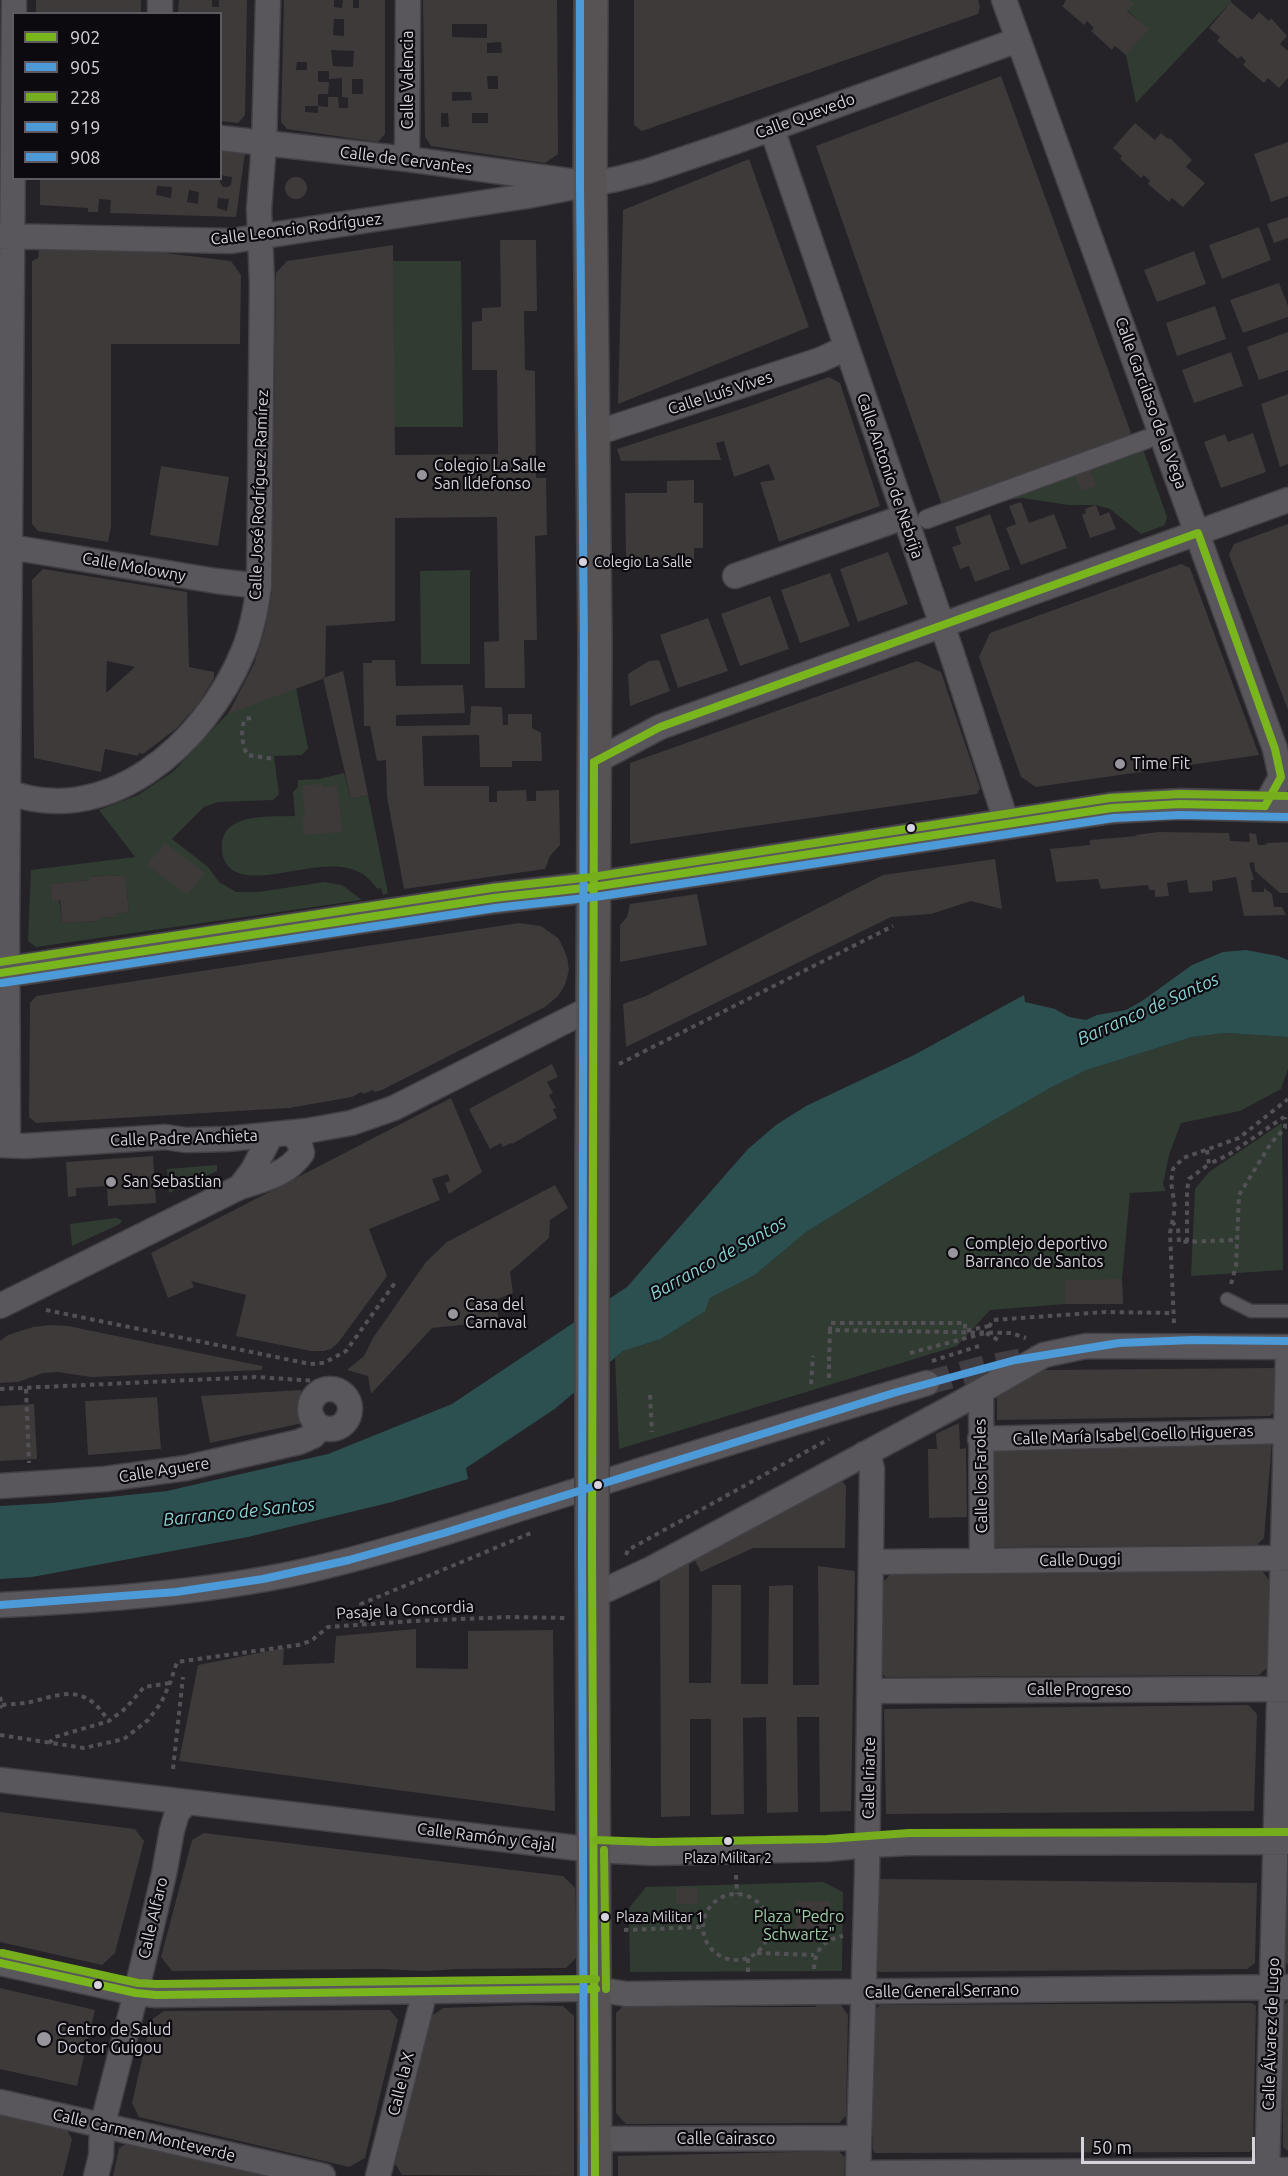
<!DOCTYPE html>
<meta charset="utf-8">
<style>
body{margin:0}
#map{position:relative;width:1288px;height:2176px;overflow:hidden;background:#252228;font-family:Ubuntu,sans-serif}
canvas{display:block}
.legend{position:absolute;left:12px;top:12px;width:210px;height:168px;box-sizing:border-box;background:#0d0a0f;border:2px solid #5e5a61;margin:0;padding:8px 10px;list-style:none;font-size:18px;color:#d7d3dc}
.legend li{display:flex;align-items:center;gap:12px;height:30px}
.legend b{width:30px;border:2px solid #5e5a61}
.scale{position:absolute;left:1081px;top:2137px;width:174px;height:27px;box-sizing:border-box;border:3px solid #d7d3dc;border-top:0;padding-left:8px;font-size:18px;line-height:21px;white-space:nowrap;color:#d7d3dc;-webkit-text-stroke:4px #0d0a0f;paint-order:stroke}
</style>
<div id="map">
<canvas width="1288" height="2176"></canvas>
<ul class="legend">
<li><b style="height:8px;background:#79b51d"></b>902</li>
<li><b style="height:8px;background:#4c9ad8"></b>905</li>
<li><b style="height:8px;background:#75ad1c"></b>228</li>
<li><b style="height:8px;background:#4c9ad8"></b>919</li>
<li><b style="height:8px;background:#4c9ad8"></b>908</li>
</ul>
<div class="scale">50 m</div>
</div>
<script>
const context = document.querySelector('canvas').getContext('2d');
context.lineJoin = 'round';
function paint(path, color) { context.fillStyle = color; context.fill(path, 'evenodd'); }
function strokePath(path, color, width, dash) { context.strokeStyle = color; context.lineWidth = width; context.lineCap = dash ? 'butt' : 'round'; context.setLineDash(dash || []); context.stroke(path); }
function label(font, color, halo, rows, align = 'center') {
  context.font = font + ' Ubuntu,sans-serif'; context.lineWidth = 4.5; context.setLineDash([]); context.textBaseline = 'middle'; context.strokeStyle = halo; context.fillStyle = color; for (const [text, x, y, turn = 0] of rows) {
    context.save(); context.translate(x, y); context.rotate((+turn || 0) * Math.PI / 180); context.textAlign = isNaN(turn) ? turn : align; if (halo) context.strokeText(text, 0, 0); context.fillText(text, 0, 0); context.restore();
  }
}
const green = new Path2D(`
 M1116,0H1231V2L1136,103L1126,55L1148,29Z
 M393,261H461L463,427H394Z
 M1143,449L1167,517L1165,525L1141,534L1110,509L1096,505H1069L1022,498L1000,501Z
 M470,570V664H421L420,571Z
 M296,688L308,748L302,755L274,756L279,794L273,800L218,802L204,807L172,839L208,867L219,882L236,892H258L324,882L342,885L362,900L36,947L28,941L31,870L135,857L99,810L138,795L174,771L228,713ZM109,875L110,876L125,875L129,912L115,914L114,917L99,918V921L62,923L59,900H52L50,884L90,880V877Z
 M344,773L351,799L368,795L388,893L383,895L381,888L378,889C373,884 367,876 361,873C323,852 260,890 231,869C224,863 221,854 222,845C223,812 272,817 295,816L293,792L298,787V780L319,779Z
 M1226,1033L1288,1037V1069L1281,1089L1240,1111L1181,1123L1169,1155L1163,1184L1166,1191L1130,1193L1122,1279L1123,1304H1065L990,1310L957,1346L619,1449L615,1358L623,1351L661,1339L704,1311L710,1298L755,1275L806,1232L904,1172L1052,1087L1087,1070L1192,1037Z
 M1282,1123L1283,1270L1191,1276L1195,1189L1209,1172Z
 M217,1165V1171L169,1193L167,1169Z
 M116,1218L122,1220L120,1224L72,1246L70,1224Z
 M823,1882L843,1892L842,1971L630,1972L629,1908L646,1887Z`);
const water = new Path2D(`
 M1246,950L1278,956L1288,960V1037L1226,1033L1192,1037L1087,1070L1052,1087L904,1172L806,1232L755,1275L710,1298L705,1311L661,1339L623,1351L556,1408L466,1468L468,1479L392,1502L248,1537L32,1577L0,1579V1506L52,1503L167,1491L328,1454L452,1404L627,1287L748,1149L776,1125L806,1106L914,1055L1024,995L1025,1002L1055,1009L1069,1017L1086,1020L1097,1015L1126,1010L1142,1001L1192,965L1223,952Z`);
const building = new Path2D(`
 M36,0H141V14H36Z
 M179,0H212V7H219V0H247L245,115L238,123L220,121V14H178Z
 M284,0H334V7L342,8L343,0H353V8H359V0H385V134L378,142L287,129L281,122ZM334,19H344V36L333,35ZM331,50L354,51L353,67L333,66ZM297,62H307V70H296ZM318,71H329V79L342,78V97L348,98V108H339L338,97H328V107L318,106V94H328L329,82H318ZM352,79H363V94H352ZM305,106H318V113L305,112Z
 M423,0H557L558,154L545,163L431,146L425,137ZM452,24H487V38L452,37ZM501,42L502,53H487V43ZM487,76H498V89H488ZM452,92H471L472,100L452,101ZM441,113H448L449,127H441ZM472,113H488V123H472Z
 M634,0H978L980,7L978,14L642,131L634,125Z
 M1064,0H1129L1134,4L1127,11L1149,29L1126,55L1115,46L1112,50L1091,31L1094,28L1087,21L1084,25L1062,6L1066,1Z
 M1231,2L1252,20L1259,12L1269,21L1271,18L1287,36L1280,44L1288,51V78L1279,88L1268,78L1264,83L1243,65L1246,61L1241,56L1238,59L1217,41L1220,37L1209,28Z
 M1001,76L1131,433L1126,442L944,511L816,146Z
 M1135,123L1155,140L1161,133L1168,139L1170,138L1192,160L1186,167L1205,183L1183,207L1172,198L1169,202L1148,184L1150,181L1144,175L1141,178L1120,159L1122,156L1113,148Z
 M1288,142V196L1271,202L1254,154Z
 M220,151L245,153L236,217L110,213L111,200L99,199L98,212H88V208L40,205V178H221L220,182L223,187H227L231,185L232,177L220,175ZM157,186L172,187L171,198L156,195ZM189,190L199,192L198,204L187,202ZM218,198L229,199L227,211L217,208Z
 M749,159L809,327L618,404L623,210Z
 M285 188a11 11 0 1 1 22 0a11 11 0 1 1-22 0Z
 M1288,217V238L1274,243L1267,224Z
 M1259,227L1271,260L1222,279L1209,245Z
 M41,238L231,261L241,275L240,344H111V527L108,542L38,531L32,524V261L38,258Z
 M500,240H536L537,311H524L525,370L535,371L536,478H546L547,535L535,536L537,640H524L525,688H485L484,642L499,641L497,517L395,518V621L326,626L325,678L228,714L254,664L265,629L272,592L276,273L287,261L393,245L395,455L498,454L497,370H472V322L482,321V308L501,307Z
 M1194,251L1206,284L1157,302L1144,270Z
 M1279,283L1288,306V317L1243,333L1230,300Z
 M1215,306L1226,339L1177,356L1166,323Z
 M1288,332V370L1259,380L1247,347Z
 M1231,352L1243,386L1194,403L1182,370Z
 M829,377L840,383L880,506L779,542L760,482L775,480L769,464L734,477L724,441L716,443L721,460L621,461L617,449L750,406Z
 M1288,394V464L1280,467L1261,404Z
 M1253,433L1266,472L1221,488L1204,442L1225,434L1228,442Z
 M161,466L229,477L218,546L150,535Z
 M1090,469L1096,486L1081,491L1075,474Z
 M694,480V503H703V548H694V565L656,566V558L626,559L625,493H667V481Z
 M1021,502L1029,523L1054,514L1067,548L1021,565L1006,528L1016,524L1009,506Z
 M1096,505L1100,516L1109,512L1116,529L1090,538L1082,515L1086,513L1085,509Z
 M990,514L1010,569L975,582L969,566L960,569L952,547L961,544L955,527Z
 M1288,524V710L1229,555L1234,544Z
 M888,552L908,604L858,622L840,569Z
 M1181,564L1190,568L1259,755L1036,787L1021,777L979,657L990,633Z
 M43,569L187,592L189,667L214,672V678L199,703L177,728L143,754L139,753L138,756L105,749L101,772L34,758L32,580ZM107,661L135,667L106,693Z
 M830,573L850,626L800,643L781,590Z
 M770,596L789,649L740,666L721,614Z
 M708,618L728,671L678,688L660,635Z
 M372,660H395L396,686L463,685L465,713L396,715V726L470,725L471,706L502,707L503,725H508V714H532V728L541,733L542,761H512V767H480L479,735L422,736L424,786H489V802H497V791L526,790L527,801H536V791L559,790L560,845L550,856L545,869L404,889L387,797L386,760L377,761L370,726H364L363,663H372Z
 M659,660L670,691L630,706L628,674L649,661Z
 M917,661L941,672L980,788L977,794L630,844V763Z
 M343,671L368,795L351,799L323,678Z
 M322,784V787L337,786L342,832L304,835L302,818L305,817L302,786Z
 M1158,832L1229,833L1230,841L1250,842L1249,833L1256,834L1258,845H1266L1267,843L1288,842V893H1280L1255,871L1254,862L1249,863L1254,880H1251L1252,892H1264V888L1272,894L1274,907H1282L1286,915L1244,916L1236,877L1212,881L1213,891L1189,893L1187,880L1167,883L1169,896L1155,897V890H1149L1148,885L1101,889L1098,879L1056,882L1050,849L1090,845V840L1137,836L1136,835Z
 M165,843L205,873L187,895L147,865Z
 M995,859L1002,909L971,901L931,914L891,917L626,1047L623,1004L646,996L883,875Z
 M110,875V876L125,875L129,912L115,914V917L99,918V921L62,923L60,900L52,901L50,884L90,880V877Z
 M697,894L707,945L620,962V925L627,917L630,904Z
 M519,923L541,926L558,938L562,945L567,957L569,970L565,985L558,996L545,1007L382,1090L375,1092L373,1090L363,1094L361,1092L352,1097L289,1108L36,1123L29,1117L30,1003L36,996Z
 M552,1064L558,1077L547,1082L553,1093L549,1095L556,1108L553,1109L557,1118L512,1144L511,1143L503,1147L501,1143L490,1149L469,1109Z
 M451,1098L482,1172L449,1194L445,1183L450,1181L448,1174L432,1179L440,1200L369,1229L387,1276L338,1343L331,1349L324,1351H311L236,1336L246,1295L191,1281L194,1287L168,1298L151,1253Z
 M153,1156L156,1203L108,1206L107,1186L76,1188V1196L68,1197L66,1162Z
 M555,1185L568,1208L550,1220L549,1238L510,1272L513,1293L495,1300L499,1321L432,1328L371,1394L368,1376L347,1370L364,1356L373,1338L426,1262L447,1242Z
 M1122,1279L1123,1304H1065V1280Z
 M50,1325L68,1326L262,1366V1370L91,1377L58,1372L43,1373L18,1382L0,1383V1341L8,1335L33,1327Z
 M1274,1368L1281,1373L1278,1409L1270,1416L997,1420V1395L1044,1370Z
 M301,1390L303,1423L210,1443L201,1396Z
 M157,1397L161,1449L88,1455L85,1401Z
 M34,1404L37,1459L0,1461V1406Z
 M959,1423L960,1449L966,1448L967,1517L929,1518L928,1449H937L936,1434Z
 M1272,1441L1264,1538L1257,1545L995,1547L994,1444Z
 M839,1477L846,1486L845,1548H753L701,1572L691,1553Z
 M689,1562V1683H711L712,1585H741V1684H768L769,1586L793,1585V1685H819L818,1566L855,1571L851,1811L820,1812L819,1717H797L798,1812L767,1813L766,1717L743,1718L744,1814L711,1815V1719H690V1816L661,1817L660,1578Z
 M1262,1571L1269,1580L1267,1668L1259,1675L886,1677L880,1672L882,1583L890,1575Z
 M416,1629V1668L468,1669V1631L553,1630L555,1811L179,1761L198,1665L284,1648L283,1665L334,1663L336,1636Z
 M1248,1705L1257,1714L1254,1811L886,1814L884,1709Z
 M0,1812L135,1829L144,1841L115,1953L102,1965L0,1942Z
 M204,1833L563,1876L575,1888L577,1957L566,1968L459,1969L425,1971L381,1969L172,1971L161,1957L192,1840Z
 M881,1879L1257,1883L1255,1963L1247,1969L880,1972L874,1970L875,1883Z
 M1288,1881V1965L1284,1960V1886Z
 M676,1887L698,1888L697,1904H676Z
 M796,1901H830V1929L796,1928Z
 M0,1988L95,2010L77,2086L0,2069Z
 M1288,2001V2151L1283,2147L1282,2008Z
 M1252,2003L1256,2006L1253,2148L1250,2152L875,2153L873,2150V2012L880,2005Z
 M818,2004L841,2005L848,2015L846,2116L839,2123L626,2124L616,2113V2013L622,2007H815Z
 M527,2005L563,2006L574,2016V2176L402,2175L395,2164L430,2017L443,2008Z
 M390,2010L398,2020L365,2158L349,2167L139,2117L132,2103L151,2020L164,2011Z
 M0,2112L66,2128L72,2139L63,2176H0Z
 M129,2142L265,2175V2176H113L119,2148Z
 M838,2151L845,2157L844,2176H618V2156Z`);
const minorTunnel = new Path2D(`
 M927,1383L986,1367L1038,1357`);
const path = new Path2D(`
 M251,718L245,719C240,731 242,743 247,755L274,759
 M619,1064L893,926
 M1207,1150L1209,1164L1228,1155L1284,1117
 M1172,1222L1178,1228L1179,1242L1237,1240
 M1187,1242V1190L1189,1179L1209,1164
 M1231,1284L1236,1266L1239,1195L1271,1143L1285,1128V1117
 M46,1310L310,1364L324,1363L346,1351L397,1280
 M1174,1323L1170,1233L1175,1208L1171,1182L1173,1169L1183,1158L1239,1138L1288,1099
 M989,1326L965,1331V1323H830V1330L1011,1333L1026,1338
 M989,1327L993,1320L1105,1312L1173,1313
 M986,1333L998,1340
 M910,1353L985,1333
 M829,1361L830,1330
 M932,1361L979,1346
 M829,1378V1362
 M811,1384L813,1356
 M0,1389L256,1377L316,1381
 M26,1389L29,1463
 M650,1395L652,1432
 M626,1555L628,1550L829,1439
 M362,1623L361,1604L531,1533
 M0,1697L2,1705L0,1708
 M2,1705C10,1704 18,1704 25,1703C45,1700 67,1688 86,1698C96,1703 102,1712 109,1721
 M0,1735L84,1748L124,1739L148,1720L161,1703L170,1683L177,1662L298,1645L311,1641L328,1627L413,1621L510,1617L565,1618
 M49,1743L55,1737L109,1721L126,1708L144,1687L170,1683
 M173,1769L183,1677
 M736,1875L737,1894
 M703 1927a33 33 0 1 1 66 0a33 33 0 1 1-66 0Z
 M624,1930L703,1927
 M757,1953L814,1955
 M814,1969C815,1950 823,1940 843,1936
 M748,1972V1957`);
const service = new Path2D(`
 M1227,1299L1251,1311H1288`);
const pedestrian = new Path2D(`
 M927,519L1147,439`);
const minor = new Path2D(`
 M1004,0L1275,749L1281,777L1265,806
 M160,14V0
 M772,129L952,654L1007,824
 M220,138L407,159L570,181
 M407,159L408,0
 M0,236L231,241L527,196L617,179L648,171L737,141L1018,40
 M593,434L820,360L846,348
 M10,547L216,581L259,586
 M735,576L904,517
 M594,762L660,727L1288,500
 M0,789C105,834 205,744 243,652C252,631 256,608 259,586L262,284L259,209L264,144L268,0
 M0,1145L25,1146L165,1137L186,1140L227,1139L306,1131L351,1123L394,1108L593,1007
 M8,1145L7,929L14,0
 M240,1187L253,1170L271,1135
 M0,1306L240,1187C263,1180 288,1174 302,1153L299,1141L291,1133
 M310 1409a20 20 0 1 1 40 0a20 20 0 1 1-40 0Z
 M981,1391L982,1561
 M980,1439L1286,1431
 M0,1486L105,1479L186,1468L299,1442L313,1436L321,1427
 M872,1562L1288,1558
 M593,1596L651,1569L962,1402L1044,1355L1086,1346L1288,1347
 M0,1605C101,1600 202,1593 301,1572C382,1554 462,1527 541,1502C669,1461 798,1421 927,1383
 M870,1691L1288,1689
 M0,1780L594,1850L653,1853L828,1849L868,1845L909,1843L1288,1842
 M0,1963L136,1993L156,1995L576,1989H596L626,1994L1288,1987
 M0,2102L323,2176
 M595,2139L858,2138
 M858,2173L1288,2170
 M96,2176L101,2156L102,2127L136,1993L164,1874L172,1830L177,1813L186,1803
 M378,2176L425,1991
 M858,2176L867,1875L872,1469L870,1461L864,1454
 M1267,2176L1288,1351`);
const tertiary = new Path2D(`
 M0,973L494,898L593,887L1112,808L1180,804L1288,807`);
const secondary = new Path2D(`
 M591,0L590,184L595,647L592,1155
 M592,1554L595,2176`);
const secondaryBridge = new Path2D(`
 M592,1554V1155`);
const bus1 = new Path2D(`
 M1198,533L1275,749L1281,777L1265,806
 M594,762L592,1554L595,2176
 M594,762L660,727L1198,533
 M0,973L494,898L593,887L1112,808L1180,804L1265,806
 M0,1963L136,1993L156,1995L596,1989`);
const bus2 = new Path2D(`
 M580,0V184L584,647L582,1554L584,2176`);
const bus3 = new Path2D(`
 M0,962L492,888L592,877L1110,798L1180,794L1288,796
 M595,1840L653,1842L827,1839L909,1833L1288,1832
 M604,1850L606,1989
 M2,1953L138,1983L156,1984L596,1979`);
const bus4 = new Path2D(`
 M0,1605L176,1592L263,1579L349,1560L444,1533L897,1392L1015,1360L1119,1343L1192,1340L1288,1341`);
const bus5 = new Path2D(`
 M2,983L495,908L595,897L1113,818L1180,815L1288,817`);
const markers = [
 [422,475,6,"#99959d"],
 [583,562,5,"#d7d3dc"],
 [1120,764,6,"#99959d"],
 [911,828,5,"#d7d3dc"],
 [111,1182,6,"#99959d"],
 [953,1253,6,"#99959d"],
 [453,1314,6,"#99959d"],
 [598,1485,5,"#d7d3dc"],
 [728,1841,5,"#d7d3dc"],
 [605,1917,5,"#d7d3dc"],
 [98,1985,5,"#d7d3dc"],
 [44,2039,8,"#99959d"]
];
const busNames = [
 ["Colegio La Salle",594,562],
 ["Plaza Militar 2",728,1858,"center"],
 ["Plaza Militar 1",616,1917]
];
const streetNames = [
 ["Calle Valencia",408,80,-90],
 ["Calle Quevedo",805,116,-20],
 ["Calle de Cervantes",406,160,7],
 ["Calle Leoncio Rodríguez",296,229,-7],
 ["Calle Luís Vives",720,393,-18],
 ["Calle Garcilaso de la Vega",1151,403,70],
 ["Calle Antonio de Nebrija",890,476,71],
 ["Calle José Rodríguez Ramírez",259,495,-88],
 ["Calle Molowny",134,567,10],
 ["Calle Padre Anchieta",184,1138,-2],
 ["Calle María Isabel Coello Higueras",1133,1435,-2],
 ["Calle Aguere",164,1470,-9],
 ["Calle los Faroles",981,1476,-91],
 ["Calle Duggi",1080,1560,-1],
 ["Pasaje la Concordia",405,1610,-3],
 ["Calle Progreso",1079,1690],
 ["Calle Iriarte",869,1778,-89],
 ["Calle Ramón y Cajal",486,1837,7],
 ["Calle Alfaro",153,1918,-77],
 ["Calle General Serrano",942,1991,-1],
 ["Calle Álvarez de Lugo",1271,2034,-88],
 ["Calle la X",401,2084,-76],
 ["Calle Carmen Monteverde",144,2135,13],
 ["Calle Cairasco",726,2139]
];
const poiNames = [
 ["Colegio La Salle",434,466],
 ["San Ildefonso",434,484],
 ["Time Fit",1132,764],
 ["San Sebastian",123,1182],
 ["Complejo deportivo",965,1244],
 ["Barranco de Santos",965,1262],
 ["Casa del",465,1305],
 ["Carnaval",465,1323],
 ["Centro de Salud",57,2030],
 ["Doctor Guigou",57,2048]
];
const parkNames = [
 ["Plaza \"Pedro",799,1917],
 ["Schwartz\"",799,1935]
];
const waterNames = [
 ["Barranco de Santos",1148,1009,-24],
 ["Barranco de Santos",718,1258,-29],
 ["Barranco de Santos",239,1512,-6]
];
paint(green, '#303c32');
paint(water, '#2c5050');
paint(building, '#3e3a3a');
strokePath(minorTunnel, '#403d43', 24, [24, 12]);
strokePath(service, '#424045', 15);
strokePath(pedestrian, '#424045', 21);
strokePath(minor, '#424045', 27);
strokePath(tertiary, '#424045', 33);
strokePath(secondary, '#424045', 36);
strokePath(path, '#545156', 4, [4.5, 4.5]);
strokePath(service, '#59575b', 12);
strokePath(pedestrian, '#59575b', 18);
strokePath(minor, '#59575b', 24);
strokePath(tertiary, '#59575b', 30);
strokePath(secondary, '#575253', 33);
strokePath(secondaryBridge, '#424045', 36, []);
strokePath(secondaryBridge, '#575253', 33);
strokePath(bus1, '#79b51d', 8);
strokePath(bus2, '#4c9ad8', 8);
strokePath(bus3, '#75ad1c', 8);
strokePath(bus4, '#4c9ad8', 8);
strokePath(bus5, '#4c9ad8', 8);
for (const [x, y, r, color] of markers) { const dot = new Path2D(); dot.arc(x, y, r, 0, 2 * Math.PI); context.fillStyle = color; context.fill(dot); strokePath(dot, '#0d0a0f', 2); }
label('14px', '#d7d3dc', '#0d0a0f', busNames, 'left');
label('16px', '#d7d3dc', '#0d0a0f', streetNames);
label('16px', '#d7d3dc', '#0d0a0f', poiNames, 'left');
label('16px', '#9fcfa7', '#0d0a0f', parkNames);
label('italic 18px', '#87d2d2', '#0d0a0f', waterNames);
</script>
